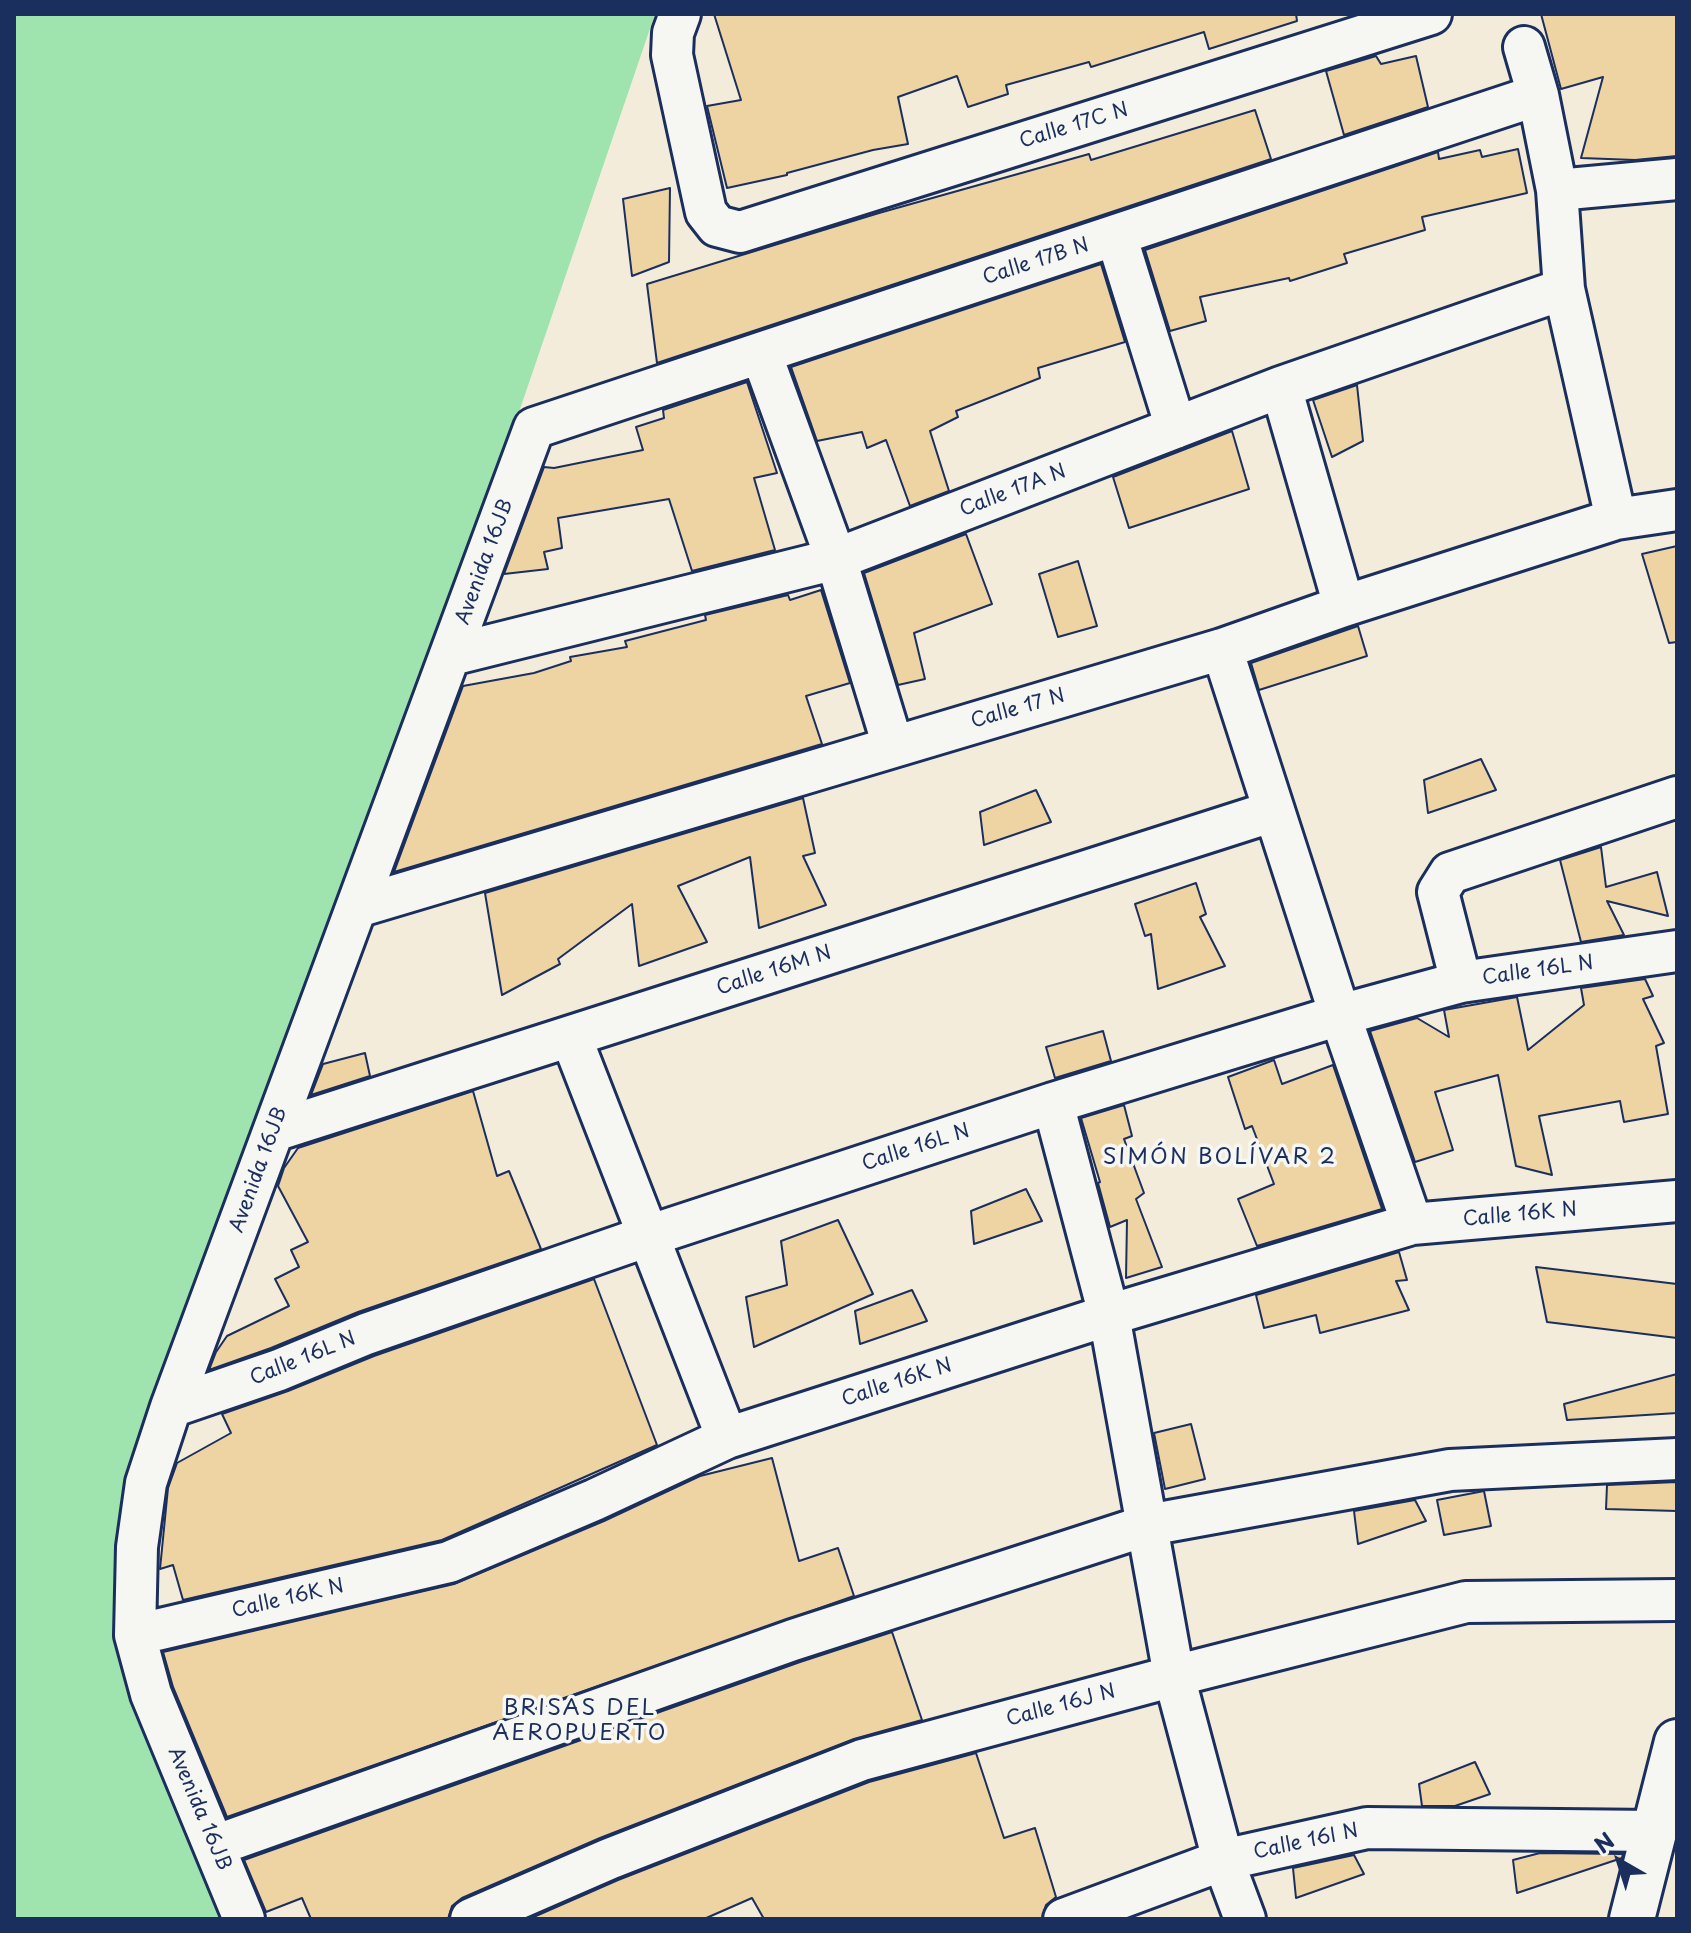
<!DOCTYPE html>
<meta charset="utf-8">
<style>
body{margin:0}
#map{position:relative;width:1691px;height:1933px;overflow:hidden;background:#f4ecda;font-family:"Playpen Sans",sans-serif}
canvas{display:block}
.frame{position:absolute;inset:0;border:16px solid #1b2f5e;pointer-events:none}
.north{position:absolute;left:1579px;top:1821px;width:80px;height:80px;-webkit-text-stroke:6px #f6f6f2;paint-order:stroke;rotate:321deg;font-size:22px;font-weight:700;line-height:32px;text-align:center;color:#1b2f5e}
.north::after{content:'';display:block;margin:auto;width:28px;height:36px;background:#1b2f5e;clip-path:polygon(50% 0,100% 100%,50% 72%,0 100%)}
</style>
<div id="map">
<canvas width="1691" height="1933"></canvas>
<div class="frame"></div>
<div class="north">N</div>
</div>
<script>
const context = document.querySelector('canvas').getContext('2d');
context.lineJoin = 'round';
function paint(path, color) { context.fillStyle = color; context.fill(path, 'evenodd'); }
function strokePath(path, color, width, dash) { context.strokeStyle = color; context.lineWidth = width; context.lineCap = dash ? 'butt' : 'round'; context.setLineDash(dash || []); context.stroke(path); }
function label(font, color, halo, rows, align = 'center') {
  context.font = font + ' "Playpen Sans",sans-serif'; context.lineWidth = 7; context.setLineDash([]); context.textBaseline = 'middle'; context.strokeStyle = halo; context.fillStyle = color; for (const [text, x, y, turn = 0] of rows) {
    context.save(); context.translate(x, y); context.rotate((+turn || 0) * Math.PI / 180); context.textAlign = isNaN(turn) ? turn : align; if (halo) context.strokeText(text, 0, 0); context.fillText(text, 0, 0); context.restore();
  }
}
const green = new Path2D(`
 M14,14H655L492,491L234,1205L128,1638L240,1919H14Z`);
const building = new Path2D(`
 M714,14H1296L1297,21L1209,49L1204,32L1091,67L1089,62L1006,85L1008,94L968,107L957,76L898,97L908,144L873,150L787,173V175L727,188L707,106L741,100Z
 M1541,14H1677V156L1635,160L1581,158L1603,77L1561,89Z
 M1376,56L1381,64L1416,56L1428,107L1344,135L1326,71Z
 M1255,110L1271,159L657,363L647,284L879,213L1089,154L1091,160Z
 M1518,149L1527,193L1422,217L1425,230L1344,254L1347,263L1290,281L1289,278L1200,297L1206,321L1170,331L1145,250L1438,152L1439,159L1480,150L1482,157Z
 M670,188L669,262L632,276L623,199Z
 M1101,264L1125,342L1038,368L1040,378L956,411L958,417L930,431L949,491L910,506L886,440L867,448L862,432L817,441L791,367Z
 M747,382L777,473L754,478L775,550L692,571L669,499L558,518L562,548L544,552L548,569L504,574L544,467L554,468L643,450L636,427L664,418L663,410Z
 M1357,385L1363,441L1332,457L1313,400Z
 M1232,431L1249,489L1129,528L1113,477Z
 M966,534L992,604L914,633L925,679L898,685L864,573Z
 M1677,546V642L1669,643L1642,554Z
 M1078,561L1097,626L1058,637L1039,574Z
 M821,590L850,683L806,696L822,744L394,872L463,686L534,673L571,661L570,657L627,647L625,641L706,620L705,615L788,595L790,600Z
 M1358,626L1367,656L1259,690L1251,663Z
 M1481,759L1496,790L1428,813L1424,780Z
 M1036,790L1051,822L984,845L980,812Z
 M803,798L815,853L803,856L826,905L759,928L750,857L678,886L707,942L639,966L632,904L558,959L560,964L502,995L485,893Z
 M1601,847L1606,887L1657,872L1668,916L1607,901L1624,935L1581,942L1560,860Z
 M1196,883L1206,914L1200,917L1225,966L1158,989L1151,934L1145,936L1135,904Z
 M1645,979L1653,996L1643,999L1664,1043L1656,1046L1668,1114L1624,1122L1620,1101L1539,1116L1552,1175L1516,1166L1498,1075L1435,1092L1453,1150L1415,1162L1370,1031L1417,1018L1449,1037L1444,1010L1517,997L1528,1050L1584,1005L1581,988Z
 M1103,1031L1111,1061L1055,1078L1046,1047Z
 M365,1053L370,1076L311,1095L323,1064Z
 M1274,1060L1282,1084L1333,1065L1382,1209L1257,1246L1238,1199L1274,1184L1252,1126L1245,1129L1228,1077Z
 M473,1091L497,1176L509,1171L541,1249L358,1312L271,1348L209,1370L216,1352L227,1336L289,1306L275,1279L299,1267L291,1250L308,1242L278,1186L284,1168L298,1148Z
 M1124,1105L1132,1136L1124,1139L1144,1193L1136,1199L1162,1267L1126,1278L1127,1220L1110,1227L1098,1183L1100,1182L1081,1118Z
 M1026,1189L1042,1221L974,1244L971,1211Z
 M838,1220L873,1294L754,1347L746,1297L787,1285L781,1241Z
 M1399,1252L1407,1280L1396,1281L1409,1310L1320,1333L1316,1315L1264,1328L1256,1295Z
 M1536,1267L1677,1284V1338L1547,1322Z
 M594,1279L657,1445L442,1540L183,1600L173,1565L160,1569L168,1488L177,1463L231,1433L222,1414L288,1391L374,1356Z
 M912,1290L927,1321L860,1344L855,1311Z
 M1677,1374V1413L1567,1420L1564,1404Z
 M1191,1424L1205,1479L1165,1489L1154,1433Z
 M772,1458L799,1561L838,1548L854,1596L227,1817L173,1687L163,1652L454,1584L604,1521L700,1476Z
 M1677,1482V1511L1606,1509L1607,1485Z
 M1484,1491L1491,1526L1444,1535L1437,1500Z
 M1415,1500L1426,1521L1358,1544L1354,1511Z
 M892,1632L922,1720L854,1739L600,1838L462,1898L452,1906L448,1919H311L302,1898L266,1912L244,1860L800,1662Z
 M976,1753L1004,1838L1035,1828L1056,1897L1046,1905L1042,1919H764L752,1898L704,1919H529L618,1880L869,1782Z
 M1475,1762L1490,1794L1455,1806H1422L1419,1784Z
 M1540,1853L1623,1854L1622,1858L1517,1893L1513,1860Z
 M1354,1855L1364,1874L1296,1898L1293,1868Z`);
const street = new Path2D(`
 M680,14L673,33L672,55L706,212L717,226L740,232L1431,14
 M1524,47L1538,95L1557,190L1564,289L1616,519
 M1557,190L1677,179
 M1116,235L1176,428
 M761,353L836,559L893,746
 M1281,387L1344,606
 M1222,649L1340,1015L1412,1224
 M451,655L836,559L1281,387L1564,289
 M357,907L1222,649L1344,606L1616,519L1677,510
 M1461,982L1438,892L1450,873L1677,797
 M571,1037L727,1438
 M1053,1103L1109,1315L1174,1676L1223,1860L1245,1919
 M274,1131L1274,811
 M171,1407L279,1370L366,1334L648,1236L1053,1103L1340,1015L1461,982L1677,951
 M135,1635L449,1562L594,1500L727,1438L1109,1315L1412,1224L1677,1201
 M214,1846L793,1640L1148,1525L1450,1470L1677,1459
 M244,1919L151,1694L135,1635L137,1547L146,1483L171,1407L534,428L1538,95
 M471,1919L609,1859L862,1760L1174,1676L1466,1602L1677,1600
 M1064,1919L1223,1860L1367,1828L1656,1831`);
const secondary = new Path2D(`
 M1632,1919L1677,1742`);
const streetNames = [
 ["Calle 17C N",1074,126,-17],
 ["Calle 17B N",1036,262,-18],
 ["Calle 17A N",1013,491,-21],
 ["Avenida 16JB",485,562,-70],
 ["Calle 17 N",1018,709,-16],
 ["Calle 16M N",774,971,-18],
 ["Calle 16L N",1538,971,-8],
 ["Calle 16L N",916,1148,-18],
 ["Avenida 16JB",259,1170,-70],
 ["Calle 16K N",1520,1215,-5],
 ["Calle 16L N",303,1359,-22],
 ["Calle 16K N",897,1383,-18],
 ["Calle 16K N",288,1599,-13],
 ["Calle 16J N",1061,1706,-15],
 ["Avenida 16JB",199,1809,67],
 ["Calle 16I N",1306,1842,-12]
];
const neighbourhoodNames = [
 ["SIMÓN BOLÍVAR 2",1220,1158],
 ["BRISAS DEL",580,1709],
 ["AEROPUERTO",580,1734]
];
paint(green, '#9fe3ae');
paint(building, '#eed3a3');
strokePath(building, '#1b2f5e', 2);
strokePath(street, '#1b2f5e', 46);
strokePath(secondary, '#1b2f5e', 50);
strokePath(street, '#f6f6f2', 40);
strokePath(secondary, '#f6f6f2', 44);
label('20px', '#1b2f5e', '#f6f6f2', streetNames);
context.letterSpacing = '2px';
label('22px', '#1b2f5e', '#f6f6f2', neighbourhoodNames);
context.letterSpacing = '0px';
</script>
